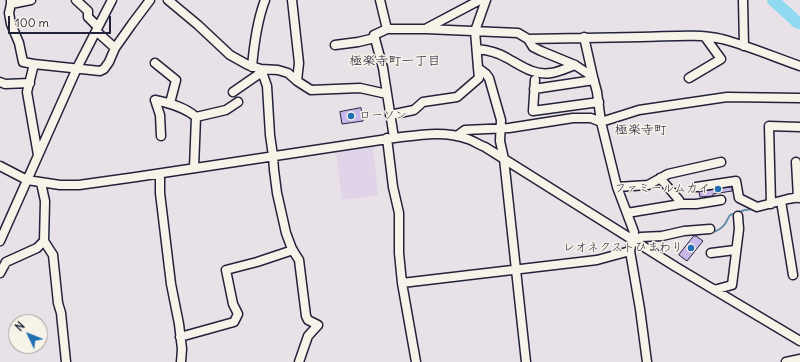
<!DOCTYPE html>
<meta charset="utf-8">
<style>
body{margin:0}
#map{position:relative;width:800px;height:362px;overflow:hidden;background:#e9e1e8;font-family:Delius,sans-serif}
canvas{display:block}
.north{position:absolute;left:8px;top:314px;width:40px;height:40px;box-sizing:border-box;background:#f7f3e8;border:1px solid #a29fa3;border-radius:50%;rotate:313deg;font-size:11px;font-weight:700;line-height:16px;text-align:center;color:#22223b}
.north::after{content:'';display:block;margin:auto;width:14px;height:18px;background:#1f6fb2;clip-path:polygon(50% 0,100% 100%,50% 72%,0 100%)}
.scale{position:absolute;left:8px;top:16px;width:103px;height:18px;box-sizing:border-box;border:2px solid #22223b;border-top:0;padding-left:5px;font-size:12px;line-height:14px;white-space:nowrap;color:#22223b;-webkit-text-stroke:3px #f7f3e8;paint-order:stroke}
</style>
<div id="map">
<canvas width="800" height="362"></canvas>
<div class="north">N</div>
<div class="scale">100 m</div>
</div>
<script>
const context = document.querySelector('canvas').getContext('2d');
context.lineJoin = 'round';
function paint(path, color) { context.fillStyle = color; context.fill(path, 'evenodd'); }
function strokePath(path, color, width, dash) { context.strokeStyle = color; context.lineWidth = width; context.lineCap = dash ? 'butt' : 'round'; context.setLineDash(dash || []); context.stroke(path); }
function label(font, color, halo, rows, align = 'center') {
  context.font = font + ' Delius,"Klee One",sans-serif'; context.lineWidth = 3; context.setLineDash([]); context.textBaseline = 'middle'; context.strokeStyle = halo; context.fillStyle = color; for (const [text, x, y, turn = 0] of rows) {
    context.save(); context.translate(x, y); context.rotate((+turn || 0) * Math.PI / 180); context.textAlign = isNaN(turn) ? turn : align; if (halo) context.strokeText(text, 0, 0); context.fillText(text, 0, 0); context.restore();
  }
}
const built = new Path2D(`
 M373,146L378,195L342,200L336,152Z`);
const stream = new Path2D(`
 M689,235C701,234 717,235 725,224C727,221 728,218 730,215L745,210L753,209`);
const river = new Path2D(`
 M773,0L797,22L800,23`);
const building = new Path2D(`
 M361,108L363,121L342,124L340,112Z
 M732,187V191L713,194V196L700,197L699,192Z
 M694,236H696L703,241L687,261L679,255Z`);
const minor = new Path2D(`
 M11,0V4L9,13L11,24L19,43L23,62L34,64L100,71L104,69L109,62L115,48L132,24L150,0
 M76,0L88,11V17L98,27
 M168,0L198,25L230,55L248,65L261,69L278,70L288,73L297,81L311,90L360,88L387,94
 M292,0L299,63L297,81
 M380,0L387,29
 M486,0L475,31L478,68L486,74L489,78L501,120L500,141L504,159L526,362
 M743,0L744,46
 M11,4L31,0
 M427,28L480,0
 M96,31L115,48
 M584,37L593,77
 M528,39C565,38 603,38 640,37C668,37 695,33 722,39C749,46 774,57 800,66
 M335,45L358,42L375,38
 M477,49C488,50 497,52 507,58C520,65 534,76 551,73C559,72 567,68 575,65
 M155,63L176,80L170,103
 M34,64L27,92L38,155
 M252,67C254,44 257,21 265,0
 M261,69L267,86L270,135L273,156L274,170L277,193L286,233L292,249L299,260L306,316L308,320L318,325L308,336L299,362
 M689,78L721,59L705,37
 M535,80L533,111L599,102
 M0,82L5,84L30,83
 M534,89L594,80
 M233,92L259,74L261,69
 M390,115L414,110L423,102L457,97L479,78L478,68
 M196,117L226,110L238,102
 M161,136L160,115L155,100C169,103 185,107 196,117L194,168
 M457,136L465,130L509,128L573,118H591L601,122L639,110L727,97L800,98
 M387,138L393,187L399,213V253L402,283L416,362
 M394,138L383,68L374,35L387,29H426L518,33L528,39L533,47L541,51L575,65L593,77L597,92L601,122L617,187L634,232L630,251L640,309L647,362
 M796,162L798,198
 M0,166L27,180L60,185H79L136,177L394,138C419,135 444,130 468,139C474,141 479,145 485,147L676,267L800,341
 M160,174V193L171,284L179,324L182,349L181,362
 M660,178L679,200
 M41,183L45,201L44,241L53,255L58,303L61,313L66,362
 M617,187L648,185L668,174L721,162
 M696,187L736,181L739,198L757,207L788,199L800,197
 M781,201L793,275
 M771,204L769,126L800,127
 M627,213L681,204H696L721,200
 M633,240L641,237L662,236L684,231L710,229
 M0,241L77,68L112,0
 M711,253L735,250
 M0,273L6,262L37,248L44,241
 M402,283L597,260L630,251
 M714,290L732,285L739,229L738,216
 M180,337L234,322L238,314L233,304L226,270L257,262L293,250
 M786,362L800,359`);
const markers = [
 [351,116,4,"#1f6fb2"],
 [718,189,4,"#1f6fb2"],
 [691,248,4,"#1f6fb2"]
];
const poiNames = [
 ["ローソン",359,116,"left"],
 ["ファミールムカイ",710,189],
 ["レオネクストひまわり",683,248]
];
const neighbourhoodNames = [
 ["極楽寺町一丁目",395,61],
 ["極楽寺町",641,130]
];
paint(built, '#dfd4e8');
strokePath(stream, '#6390a8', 2);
strokePath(river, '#8fdaf0', 12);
paint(building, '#c8b7e8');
strokePath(building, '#22223b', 1);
strokePath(minor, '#22223b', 11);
strokePath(minor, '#f7f3e8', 8);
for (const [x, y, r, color] of markers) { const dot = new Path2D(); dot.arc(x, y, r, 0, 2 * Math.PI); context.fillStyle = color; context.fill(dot); strokePath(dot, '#f7f3e8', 1.5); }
label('12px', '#22223b', '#f7f3e8', poiNames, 'right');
label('13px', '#22223b', '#f7f3e8', neighbourhoodNames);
</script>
